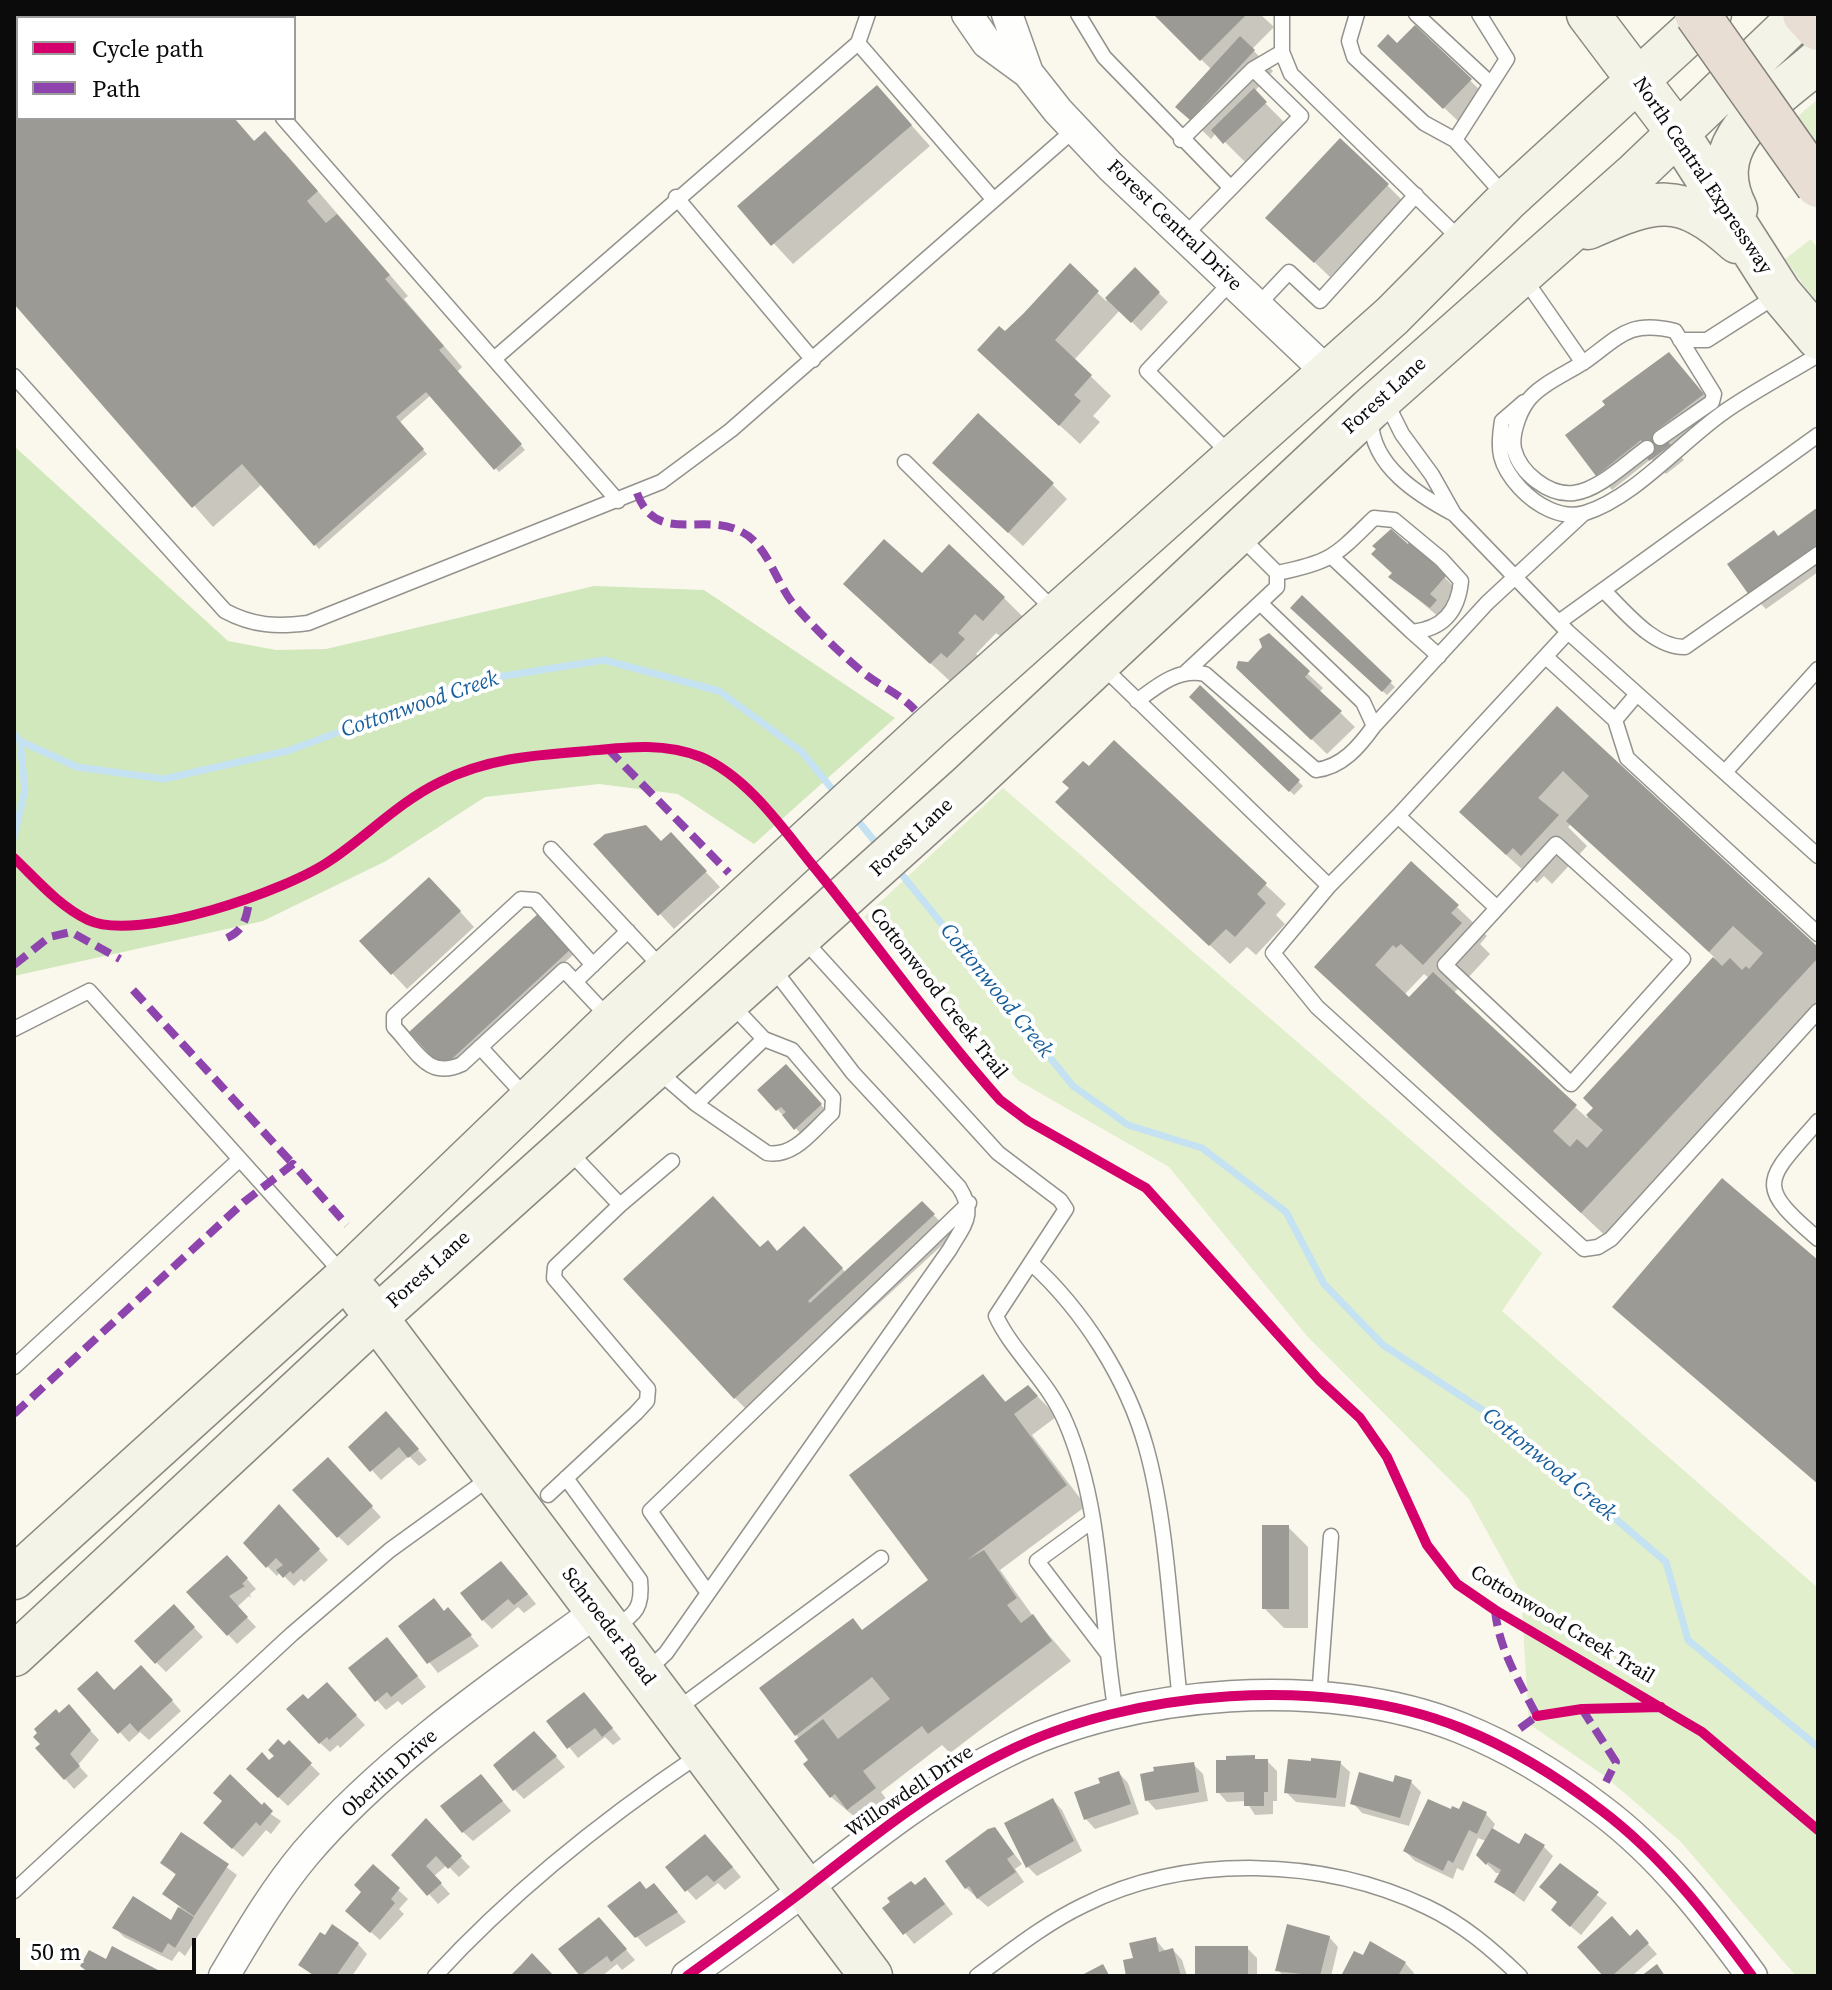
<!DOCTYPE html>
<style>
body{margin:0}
#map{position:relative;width:1832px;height:1990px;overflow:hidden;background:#faf8ed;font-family:"Source Serif 4",serif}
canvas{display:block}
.frame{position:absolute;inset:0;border:16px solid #0b0b0b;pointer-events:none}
.legend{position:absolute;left:16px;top:16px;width:280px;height:104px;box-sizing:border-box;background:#fff;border:2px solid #9d9d9d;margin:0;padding:10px 14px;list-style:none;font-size:24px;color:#0b0b0b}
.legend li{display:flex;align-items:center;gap:16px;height:40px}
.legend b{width:40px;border:2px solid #9d9d9d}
.scale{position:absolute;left:16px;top:1938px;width:180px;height:36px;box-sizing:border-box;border:4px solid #0b0b0b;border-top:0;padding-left:10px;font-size:24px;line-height:28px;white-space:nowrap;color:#0b0b0b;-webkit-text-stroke:6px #fff;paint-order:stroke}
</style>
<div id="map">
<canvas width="1832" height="1990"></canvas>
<div class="frame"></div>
<ul class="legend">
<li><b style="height:10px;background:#d6006c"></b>Cycle path</li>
<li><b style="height:10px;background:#8e44ad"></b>Path</li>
</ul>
<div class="scale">50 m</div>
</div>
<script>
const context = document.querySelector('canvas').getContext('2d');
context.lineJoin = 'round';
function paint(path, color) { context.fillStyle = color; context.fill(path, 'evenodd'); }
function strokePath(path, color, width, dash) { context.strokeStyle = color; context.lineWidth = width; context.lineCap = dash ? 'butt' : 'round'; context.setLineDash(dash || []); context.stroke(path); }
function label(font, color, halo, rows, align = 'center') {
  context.font = font + ' "Source Serif 4",serif'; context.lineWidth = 8; context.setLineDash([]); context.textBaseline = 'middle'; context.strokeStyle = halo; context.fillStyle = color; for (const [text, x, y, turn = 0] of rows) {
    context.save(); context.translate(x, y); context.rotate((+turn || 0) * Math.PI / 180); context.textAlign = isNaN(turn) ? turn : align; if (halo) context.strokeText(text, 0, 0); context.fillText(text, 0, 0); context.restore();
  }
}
const green = new Path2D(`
 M1818,99V162L1791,122Z
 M1811,239L1818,249V305L1785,259Z
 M1003,788L1542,1253L1502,1311L1818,1588V1976H1796L1681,1842L1606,1777L1529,1724L1521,1593L1469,1499L1306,1335L1169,1167L1019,1081L864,917Z`);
const forest = new Path2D(`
 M14,446L228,641L276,650L326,649L594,586L704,590L895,718L754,844L678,794L599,784L485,797L386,861L263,921L14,976Z`);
const shadow = new Path2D(`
 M158,14H162L166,18H154Z
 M1155,14H1260L1274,27L1252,49L1273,71L1254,92L1285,123L1245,162L1216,133L1211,139L1178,107L1212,70Z
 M1415,27L1485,95L1459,122L1380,46H1397Z
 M18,84V118H234L255,142L285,153L408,296L404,299L462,367L457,372L525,450L499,472L431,395L399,423L427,454L319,549L262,484L213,527L14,301V88Z
 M877,87L930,146L793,264L739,206Z
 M1387,185L1402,200L1330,277L1283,232Z
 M1070,266L1106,301L1135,270L1168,302L1141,331L1120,310L1074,360L1111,396L1093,416L1100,422L1080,444L1000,370L1005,333Z
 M1669,354L1717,409L1670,446L1684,460L1666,474L1651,459L1612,490L1568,435Z
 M949,478L1052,484L1067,499L1023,546Z
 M1818,509V572L1766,609L1751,594L1779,537Z
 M1391,531L1408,546L1411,543L1459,592L1445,622L1391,577L1394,574L1374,546Z
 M922,576L1004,598L1024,618L1004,639L996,633L976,654L983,661L951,682L866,604Z
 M1302,598L1395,687L1387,695L1293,608Z
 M1268,636L1323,688L1319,692L1355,727L1327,754L1238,668L1248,664L1264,648Z
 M1200,688L1303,786L1294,795L1192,697Z
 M1557,709L1818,950V1020L1612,1242L1317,966L1457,907L1487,936L1480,944L1490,954L1453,994L1587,1118L1595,1108L1585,1098L1715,958L1572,823L1568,827L1587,846L1552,884L1544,876L1537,883L1491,841ZM1424,974L1429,978L1409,1000L1404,995Z
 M1114,743L1286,904L1276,915L1285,924L1256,955L1247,947L1230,964L1078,822L1089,769Z
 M662,843L685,850L720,887L674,929L596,845Z
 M444,894L474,927L407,989L362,941Z
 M540,914L576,952L448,1071L412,1032Z
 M795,1076L830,1115L805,1138L778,1110Z
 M922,1203L953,1235L755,1418L735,1398L761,1249L778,1253L824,1249L846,1273Z
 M1818,1263V1484L1614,1307Z
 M983,1377L1007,1403L1028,1387L1048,1407L1056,1417L1032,1435L1086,1506L1000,1570L1035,1619L1071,1661L950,1753L942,1745L881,1792L894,1809L868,1828L831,1797L796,1734L852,1620L864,1632L931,1581Z
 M395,1423L427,1460L419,1466L409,1456L381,1480L351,1447Z
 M337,1469L381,1517L348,1546L338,1536Z
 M288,1516L328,1560L304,1582L301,1579L294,1586L280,1572L277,1576L267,1566Z
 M1288,1527L1308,1547V1628H1284L1264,1608Z
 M237,1568L256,1589L250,1594L251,1598L249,1596L237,1607L256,1627L237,1644L188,1592Z
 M511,1573L536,1604L524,1613L518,1607L492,1629L483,1620Z
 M445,1613L458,1620L479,1646L438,1673L401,1627Z
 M183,1616L203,1637L166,1672L156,1662Z
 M396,1649L426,1687L402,1705L398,1701L386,1710L377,1700Z
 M151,1677L181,1711L149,1740L140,1732L129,1742L80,1689L115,1692Z
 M336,1694L365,1725L340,1748L338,1745L330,1752L320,1743Z
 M593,1704L621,1739L613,1745L605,1737L578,1758L549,1722Z
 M60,1715L78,1717L99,1740L78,1765L88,1776L74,1789L38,1748Z
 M289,1743L320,1774L288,1806L258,1778Z
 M544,1743L565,1767L524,1799L514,1789Z
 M1267,1761L1277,1771V1801H1273V1814L1255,1815L1246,1801L1227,1802L1218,1792Z
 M1340,1763L1350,1772L1345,1807L1296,1802L1286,1792Z
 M1193,1764L1203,1774L1208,1801L1156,1810L1147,1800Z
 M1119,1773L1128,1783L1139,1814L1095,1829L1086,1819L1102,1784Z
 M1411,1782L1421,1792L1409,1826L1362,1813L1353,1803Z
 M490,1786L511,1811L473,1841L463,1832Z
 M1053,1800L1062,1810L1082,1851L1037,1876L1028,1867Z
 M262,1808L281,1821L271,1834L266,1830L243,1857L215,1833Z
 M1452,1812L1486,1814L1495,1824L1492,1830L1519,1846H1543L1553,1856L1524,1902L1497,1882L1502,1873H1496L1478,1855L1486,1841L1478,1838L1463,1871L1457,1868L1453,1879L1415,1861L1405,1851Z
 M426,1821L470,1867L459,1877L447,1865L434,1876L450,1894L438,1904L394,1855Z
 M995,1829L1022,1864L1015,1869L1024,1882L988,1907L966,1888Z
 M182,1834L237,1875L185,1956L179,1951L172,1961L124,1937L115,1928L171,1922L180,1907L165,1894L177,1876L162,1863Z
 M715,1846L741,1877L725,1890L718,1883L696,1900L687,1890Z
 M1560,1866L1607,1903L1581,1935L1563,1920Z
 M373,1867L408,1899L399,1909L404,1914L380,1940L357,1920Z
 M915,1887L934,1889L953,1914L914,1944L885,1908Z
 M647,1891L663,1895L686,1922L646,1947L610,1906Z
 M608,1929L635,1960L622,1970L617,1964L602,1976H582L561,1950Z
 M1637,1932L1657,1954L1632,1976H1606Z
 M1329,1937L1338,1947L1331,1976H1283L1278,1970Z
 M1155,1939L1166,1952L1173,1950L1182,1960L1187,1976H1129L1135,1960Z
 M358,1944L367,1954L352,1976H313L301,1964Z
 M1247,1948L1257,1958V1976H1198Z
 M1405,1963L1414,1973L1412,1976H1343Z`);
const stream = new Path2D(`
 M14,734L20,741L77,767L164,779L287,751L485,679L604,660L719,691L802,752L837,795
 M855,817L880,848
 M14,837L25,790L20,741
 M895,866L1073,1086L1128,1125L1202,1148L1286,1212L1324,1284L1383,1345L1507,1426L1666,1562L1688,1640L1818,1747`);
const building = new Path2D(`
 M60,14H144L148,18H56Z
 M1153,14H1247L1200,61Z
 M1415,25L1472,79L1443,109L1377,46L1388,34L1397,43Z
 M1240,36L1255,50L1190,120L1175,107Z
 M18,81V118H234L254,141L265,131L318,191L307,201L326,223L337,214L390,275L385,279L444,346L439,350L522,444L494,470L426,392L396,417L424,449L314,546L242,464L192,508L14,304V85Z
 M877,85L912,125L771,246L737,206Z
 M1254,88L1267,102L1223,144L1211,130Z
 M1340,138L1389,184L1314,263L1265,218Z
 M1070,263L1099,291L1055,340L1092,375L1074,395L1081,401L1059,426L977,350L999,326L1005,331L1024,313Z
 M1135,267L1160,292L1131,323L1105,298Z
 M1669,352L1704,394L1654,432L1664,444L1667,441L1671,445L1649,461L1646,456L1650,453L1641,440L1596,476L1565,435L1605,405L1602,401Z
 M978,413L1054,483L1008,533L932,463Z
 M1818,507V549L1749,595L1727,564L1774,530L1778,536Z
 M1391,529L1408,544L1411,540L1446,576L1430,594L1437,600L1430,608L1388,577L1392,573L1371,554L1376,549L1372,546Z
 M884,539L922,573L949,544L1005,597L983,621L975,614L958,633L965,639L947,658L941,653L930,664L843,584Z
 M1302,595L1392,681L1382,692L1290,608Z
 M1269,633L1310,671L1305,677L1342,711L1311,740L1236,668L1238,661L1248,662L1262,647L1259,639Z
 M1200,685L1300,780L1289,792L1189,697Z
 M1557,706L1818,947V958L1581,1213L1314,967L1411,861L1459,905L1451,913L1462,923L1423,965L1401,944L1396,948L1393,945L1375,965L1409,997L1433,972L1577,1105L1553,1131L1570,1147L1577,1139L1587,1148L1603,1130L1586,1115L1593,1108L1583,1098L1713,957L1722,966L1730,958L1742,970L1746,966L1749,969L1763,953L1733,926L1709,952L1566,821L1589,796L1563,771L1538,798L1559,815L1521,856L1513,848L1506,855L1459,812Z
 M1114,740L1267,883L1257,894L1266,903L1235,937L1226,929L1209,946L1055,802L1069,788L1062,782L1083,761L1089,766Z
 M646,825L661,841L671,832L707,871L658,916L593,844L605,834Z
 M429,877L461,911L391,975L359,941Z
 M540,912L573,947L442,1068L409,1032Z
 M786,1064L822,1104L794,1130L782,1115L786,1112L781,1107L776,1111L757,1090Z
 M1722,1178L1818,1260V1484L1612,1307Z
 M713,1196L760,1247L768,1240L777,1251L804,1226L843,1268L808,1301L810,1303L922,1201L935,1214L734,1399L623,1279Z
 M983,1374L1005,1402L1028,1385L1038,1396L1014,1414L1067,1485L967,1560L984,1550L1017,1598L1007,1605L1021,1623L1033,1614L1052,1641L928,1734L922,1726L863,1771L876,1788L847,1810L835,1794L830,1798L803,1764L808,1760L794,1741L823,1719L838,1739L890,1699L872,1677L795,1736L759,1688L853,1618L862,1630L928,1580L849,1475Z
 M386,1411L419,1449L408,1458L399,1447L370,1472L348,1447Z
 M328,1457L373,1506L337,1538L292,1490Z
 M279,1504L320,1549L293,1574L290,1571L283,1578L276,1570L283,1565L276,1558L266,1568L243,1543Z
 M1262,1525H1289V1609H1262Z
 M227,1555L248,1578L242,1584L245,1586L229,1596L248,1617L227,1636L186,1592Z
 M501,1561L528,1594L514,1605L508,1599L482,1621L460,1593Z
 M434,1598L444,1611L448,1607L472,1635L427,1664L398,1626Z
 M174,1604L195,1627L155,1664L134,1641Z
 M387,1637L418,1676L391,1697L387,1692L375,1702L348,1668Z
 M141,1665L173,1700L138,1732L130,1723L118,1734L77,1689L97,1671L114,1690Z
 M327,1682L357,1715L329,1740L327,1737L319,1744L286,1709L303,1694L308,1699Z
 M584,1692L613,1728L602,1737L595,1728L567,1749L546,1721Z
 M69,1704L91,1730L70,1754L80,1766L64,1780L35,1748L40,1744L33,1737L37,1733L34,1729L56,1709L59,1713Z
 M534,1731L557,1756L513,1791L493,1765Z
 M278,1739L284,1745L289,1740L312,1763L278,1798L246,1769L262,1752L269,1760L274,1756L268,1750Z
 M1255,1755V1759H1268V1792H1264V1806H1244V1792L1216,1793V1760H1226V1756Z
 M1311,1758L1341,1761L1336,1798L1284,1793L1288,1759L1311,1761Z
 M1194,1762L1199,1792L1145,1801L1140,1774L1154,1771L1153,1767Z
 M1119,1771L1131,1804L1084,1820L1074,1792L1100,1783L1098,1778Z
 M1359,1772L1393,1782L1395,1775L1412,1780L1400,1818L1350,1804Z
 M230,1774L262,1805L264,1802L273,1811L260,1826L256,1822L232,1849L203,1823L222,1801L213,1793Z
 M481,1774L503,1801L462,1833L440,1806Z
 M1053,1798L1074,1841L1026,1868L1004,1823Z
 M1428,1799L1451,1809L1452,1806L1459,1809L1463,1801L1487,1812L1477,1834L1469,1830L1453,1863L1448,1860L1443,1871L1403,1851Z
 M426,1818L462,1856L448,1869L436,1856L426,1866L442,1883L427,1896L391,1855Z
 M995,1827L1014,1854L1007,1859L1016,1872L977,1899L969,1886L965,1889L945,1861L988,1829Z
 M1492,1828L1519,1844L1525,1833L1545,1845L1514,1894L1494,1882L1501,1870L1488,1862L1486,1865L1476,1855Z
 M181,1832L229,1864L194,1916L162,1894L176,1874L160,1863Z
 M705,1834L733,1867L714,1882L707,1875L685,1892L665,1867Z
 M1560,1863L1599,1892L1570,1927L1551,1910L1557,1902L1539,1887Z
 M373,1864L400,1888L391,1899L395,1903L370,1933L345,1911L361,1892L354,1885Z
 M925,1877L945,1904L903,1935L882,1908L890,1902L887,1898L911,1881L915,1885Z
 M640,1881L646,1889L654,1883L678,1912L635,1938L607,1906Z
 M133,1896L171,1920L178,1907L194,1917L175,1948L168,1943L162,1953L112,1928Z
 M1612,1916L1630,1936L1637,1929L1649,1943L1612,1976H1603L1577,1947Z
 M599,1917L627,1949L611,1962L607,1956L580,1976L558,1949Z
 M332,1924L359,1943L336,1976H315L298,1965L320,1932L325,1935Z
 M1287,1924L1330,1936L1320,1976L1275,1971Z
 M1156,1937L1159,1952L1173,1948L1181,1976H1126L1123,1960L1133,1958L1129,1943Z
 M1370,1941L1406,1962L1398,1976H1341L1354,1951L1363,1955Z
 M112,1946L158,1970L155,1976H93L80,1966L89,1950L106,1959Z
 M1195,1946H1248V1976H1195Z
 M532,1953L554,1976H510L522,1964Z
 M1103,1964L1109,1975L1080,1976Z
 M1657,1964L1665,1976H1641Z`);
const lane = new Path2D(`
 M192,14L195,18
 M1078,14L1104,57L1231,188L1184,236
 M1282,14V52L1291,74L1463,242
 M1357,14L1349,41L1354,57L1424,123L1455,140L1505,196
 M1416,14L1491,84
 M28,18L33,14
 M14,30L18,27
 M858,43L868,14
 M283,118L618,501
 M1181,140L1253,69L1282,52
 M1455,140L1507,59L1479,14
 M1231,188L1301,116L1253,69
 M676,197L813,360
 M1524,278L1583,363
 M1257,306L1289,272L1320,301L1416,195
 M1680,340H1707L1776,296
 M494,359L858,43L994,200
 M14,376L225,611C253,626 277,627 308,623L661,482L731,430L1075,129
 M1386,402L1402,434L1432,475L1454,514L1568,632L1818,856
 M1524,402L1502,421C1497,450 1499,465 1520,488C1536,505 1561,520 1585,513C1634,498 1681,442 1724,412C1754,391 1787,374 1818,355
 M1371,421C1372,466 1418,495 1454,514
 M1647,448C1627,462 1599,490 1574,493C1549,496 1520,473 1514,449C1511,435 1519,413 1527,402C1538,385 1570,372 1587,360C1621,335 1631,320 1675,331L1714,394L1712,402L1660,438
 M1230,454L1147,371L1232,281
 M905,462L1055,611
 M1240,536L1277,573C1332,562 1335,556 1374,518L1394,520L1441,559L1461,581C1458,611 1443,629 1412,632L1333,558
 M1603,590C1624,610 1653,648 1685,647L1818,554
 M1559,622L1818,435
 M1412,632L1439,656
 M1546,657L1615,720
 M1101,665L1329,886L1273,953L1317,1007L1584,1249L1598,1247L1611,1239L1818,1011
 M1185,673L1277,587V573
 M1637,694L1615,720L1627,758L1818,934
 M1137,701C1157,686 1178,668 1205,674L1316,770C1342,767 1359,747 1374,726L1363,702L1260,603
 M1374,726L1487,603L1583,514
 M1725,772L1818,669
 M1556,844L1683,959L1571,1084L1445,965Z
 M551,849L663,969
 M1329,886L1398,816
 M1497,908L1398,816L1568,632
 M802,938L998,1153L1060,1200L1066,1209L996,1316C1013,1353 1048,1380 1066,1423C1105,1514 1099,1617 1116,1713
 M593,965L535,900L521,899L394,1016V1027C417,1051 428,1080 462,1064L564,970L611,1020
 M575,982L628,931
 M14,1029L89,991L343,1274
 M480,1047L526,1097
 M658,1071L696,1104L764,1039L731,1004
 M696,1104L767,1153C794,1158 813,1130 832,1113L833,1098L792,1050L764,1039
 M1818,1121C1766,1181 1753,1184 1818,1239
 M620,1205L672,1161
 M1031,1263C1083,1310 1127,1379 1146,1447C1167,1521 1171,1622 1180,1700
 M14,1367L240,1159
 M566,1478L640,1580C643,1607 636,1614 614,1628
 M548,1495L636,1413L647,1401L648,1389L554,1278L555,1267L620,1205L567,1149
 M1092,1521L1037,1561L1108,1654
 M708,1593L650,1511L969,1203
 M647,1671L666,1653L950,1249C965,1223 976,1214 959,1187L853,1073L772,967
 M1319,1698L1331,1536
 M676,1710L881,1558
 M14,1891L292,1634L390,1550L491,1477
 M435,1976C512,1892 604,1819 699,1755
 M977,1976C1011,1951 1046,1923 1084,1905C1188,1853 1324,1858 1427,1907C1463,1924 1492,1949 1520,1976`);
const street = new Path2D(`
 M967,14L987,43L1028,73L1058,111L1110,166L1327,372
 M1007,14L1028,73
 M224,1976C249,1934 274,1891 305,1854C384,1761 498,1683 596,1612
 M687,1976C726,1948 765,1920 803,1891C867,1841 931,1789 1004,1753C1130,1689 1328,1674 1461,1728C1511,1748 1558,1777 1601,1810C1661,1855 1708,1916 1752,1976`);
const secondary = new Path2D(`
 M1588,14L1677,132L1780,293L1818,338
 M1736,209C1701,140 1773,101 1818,61
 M1588,228C1654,199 1680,190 1737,242
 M360,1296L871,1976
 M14,1578L345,1278L612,1021L931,727L1392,316L1508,199L1710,14
 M14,1655L377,1317L969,785L1370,409L1636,173L1802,14`);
const highway = new Path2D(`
 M1805,14L1818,28`);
const highwayBridge = new Path2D(`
 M1697,14L1818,185`);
const quiet = new Path2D(`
 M637,493C656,546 703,511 742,532C768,545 776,584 795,606C816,630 841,654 865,674C882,687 900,694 915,710
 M608,749L729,873
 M227,938C246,929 246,917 250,897
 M14,965L49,937L71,932L120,959
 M133,990L293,1164
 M14,1414L244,1202L293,1164L347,1225
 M1495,1610C1499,1650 1519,1681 1537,1716L1519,1729
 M1582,1709L1616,1762L1606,1782`);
const cycleway = new Path2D(`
 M14,858C37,880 59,906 88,920C137,943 287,891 331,860C368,835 399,802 440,782C487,758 536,755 587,751C626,747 664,742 701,757C748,777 783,829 814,867C877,944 934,1026 1000,1100L1028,1121L1146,1188L1319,1380L1360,1418L1387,1457L1427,1545L1457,1584L1495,1610L1702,1732L1818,1830
 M1537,1716L1582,1709L1661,1707
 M687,1976C726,1948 765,1920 803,1891C867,1841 931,1789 1004,1753C1130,1689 1328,1674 1461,1728C1511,1748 1558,1777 1601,1810C1661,1855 1708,1916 1752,1976`);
const streetNames = [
 ["North Central Expressway",1702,176,56],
 ["Forest Central Drive",1174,226,44],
 ["Forest Lane",1385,396,-42],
 ["Forest Lane",912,838,-43],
 ["Cottonwood Creek Trail",938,994,52],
 ["Forest Lane",429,1270,-42],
 ["Cottonwood Creek Trail",1562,1625,31],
 ["Schroeder Road",608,1627,53],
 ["Oberlin Drive",390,1774,-42],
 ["Willowdell Drive",910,1792,-34]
];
const waterNames = [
 ["Cottonwood Creek",420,705,-19],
 ["Cottonwood Creek",996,991,51],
 ["Cottonwood Creek",1549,1465,39]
];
paint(green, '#e1efcd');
paint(forest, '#d1e7bc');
paint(shadow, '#0003');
strokePath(stream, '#c5e2f3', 7);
paint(building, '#9c9a94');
strokePath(lane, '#93928d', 17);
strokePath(street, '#93928d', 33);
strokePath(secondary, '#898883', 45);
strokePath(highway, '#807f7a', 47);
strokePath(lane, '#fefefc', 14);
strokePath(street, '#fefefc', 30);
strokePath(secondary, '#f4f3e7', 42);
strokePath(highway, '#e9ded3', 44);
strokePath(highwayBridge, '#807f7a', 47, []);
strokePath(highwayBridge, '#e9ded3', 44);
strokePath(quiet, '#8e44ad', 8, [16, 8]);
strokePath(cycleway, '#d6006c', 10);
label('20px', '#0b0b0b', '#fff', streetNames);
label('italic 22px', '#165d9b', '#fff', waterNames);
</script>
